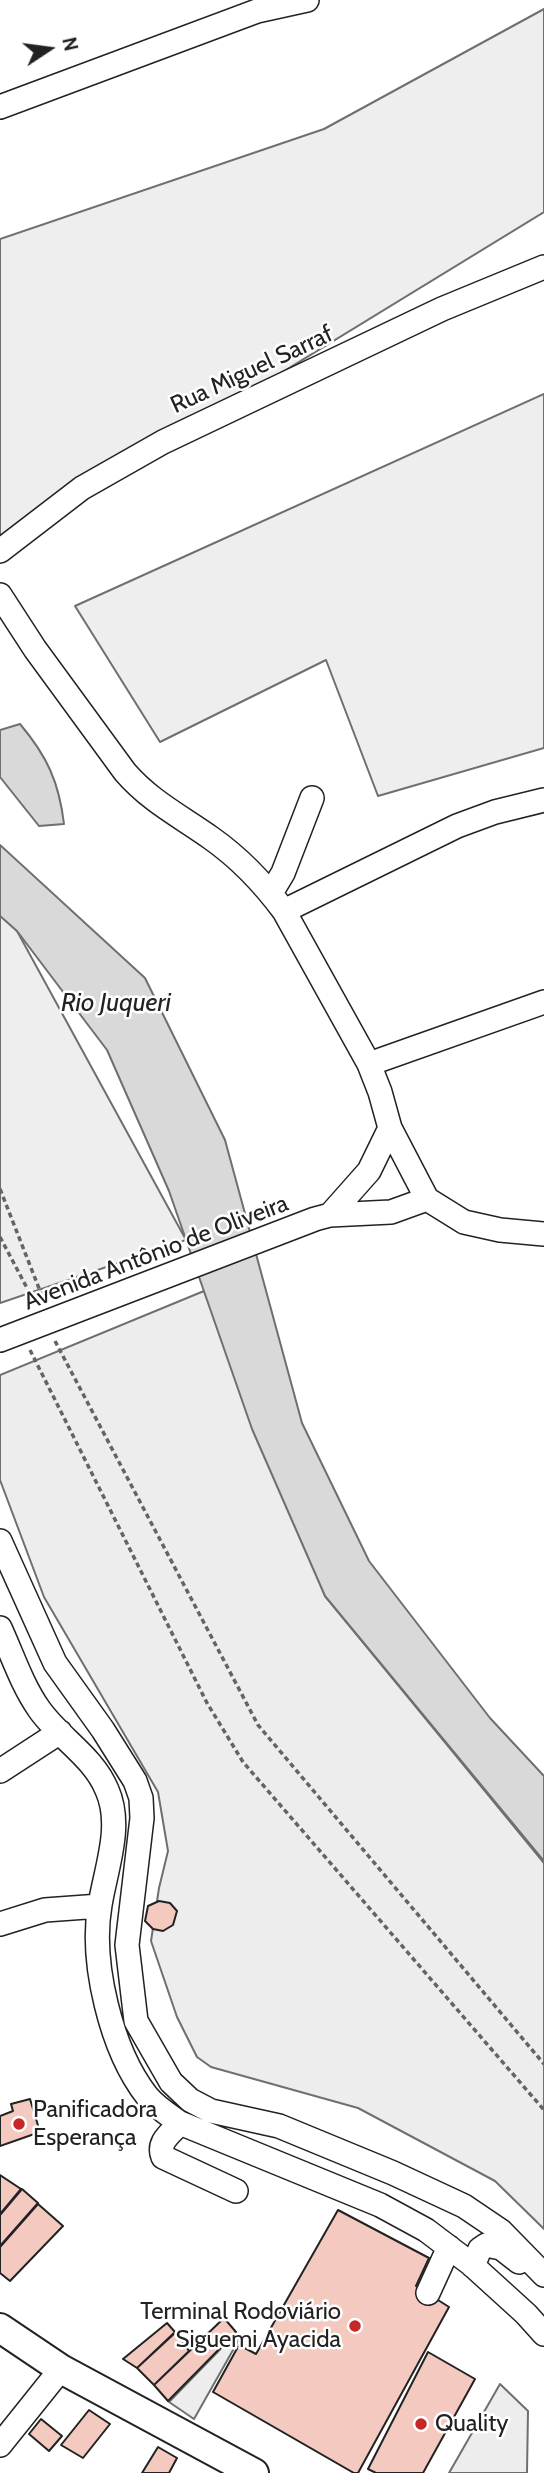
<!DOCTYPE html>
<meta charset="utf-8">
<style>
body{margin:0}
#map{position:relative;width:544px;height:2473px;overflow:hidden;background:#fff;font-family:Cabin,sans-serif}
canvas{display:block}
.north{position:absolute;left:14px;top:14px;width:70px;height:70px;-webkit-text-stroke:5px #fff;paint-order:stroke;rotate:77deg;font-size:19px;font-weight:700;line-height:28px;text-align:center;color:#222}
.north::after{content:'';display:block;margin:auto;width:24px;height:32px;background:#222;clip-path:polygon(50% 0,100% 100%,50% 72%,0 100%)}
</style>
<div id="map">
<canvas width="544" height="2473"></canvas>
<div class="north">N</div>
</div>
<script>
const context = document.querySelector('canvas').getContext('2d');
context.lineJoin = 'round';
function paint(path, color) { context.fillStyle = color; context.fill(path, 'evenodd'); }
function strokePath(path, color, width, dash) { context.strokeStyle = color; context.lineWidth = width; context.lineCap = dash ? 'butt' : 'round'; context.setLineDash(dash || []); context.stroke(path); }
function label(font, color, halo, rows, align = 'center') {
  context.font = font + ' Cabin,sans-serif'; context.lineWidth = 5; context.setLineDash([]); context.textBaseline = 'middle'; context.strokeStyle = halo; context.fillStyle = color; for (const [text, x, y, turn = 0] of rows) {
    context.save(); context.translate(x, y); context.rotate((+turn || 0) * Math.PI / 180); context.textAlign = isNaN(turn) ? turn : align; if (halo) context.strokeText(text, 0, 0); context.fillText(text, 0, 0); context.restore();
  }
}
const green = new Path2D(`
 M544,9V212L0,545V239L324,129Z
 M544,394V748L378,796L326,660L160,742L75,606Z
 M0,915L17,931L186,1240L0,1303Z`);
const parking = new Path2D(`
 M204,1291L325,1596L544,1863V2229L495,2181L358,2108L211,2067L197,2057L177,2017L151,1941L159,1888L168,1851L158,1792L44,1597L0,1480V1375Z
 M236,2333L241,2336L194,2419L169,2402Z
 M500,2384L528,2411L527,2473H449Z`);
const water = new Path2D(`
 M20,724C47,756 59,782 64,824L39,826L0,777V730Z
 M0,845L145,978L225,1140L302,1423L369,1561L490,1718L544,1776V1861L325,1596L252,1429L169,1191L107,1050L17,931L0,916Z`);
const building = new Path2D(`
 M159,1901L170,1903L177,1911L173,1925L163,1931L153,1929L145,1921L148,1906Z
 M30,2099L40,2132L0,2146V2116L13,2111L11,2104Z
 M0,2175L21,2189L0,2214Z
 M22,2189L38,2203L0,2246V2215Z
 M38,2204L63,2226L10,2281L0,2273V2247Z
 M338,2210L429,2258L416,2286L449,2307L358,2473H354L213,2392L239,2345L256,2354Z
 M224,2318L236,2332L168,2401L154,2385Z
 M167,2323L175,2332L137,2368L123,2359Z
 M176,2332L189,2351L154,2385L137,2368Z
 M428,2352L475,2379L423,2473H376L368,2469Z
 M89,2410L110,2424L83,2458L61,2445Z
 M41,2419L62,2436L49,2451L29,2434Z
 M158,2447L177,2458L169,2473H142Z`);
const path = new Path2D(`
 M0,1189L44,1301
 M0,1237L35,1303
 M55,1341L258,1725L544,2064
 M30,1350L207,1703L243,1762L544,2110`);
const minor = new Path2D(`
 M0,107L257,11L307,0
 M0,551L82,488L163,442L442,309L544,267
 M0,595L35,649L125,772C150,801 180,816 211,838C238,857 264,884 284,911L369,1064L380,1092L390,1128L427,1199L464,1222L500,1230L544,1234
 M271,893L283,873L312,798
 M284,911L457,826L495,812L544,800
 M369,1064L544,1002
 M330,1215L369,1171L390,1128
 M0,1340L315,1219L330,1215L391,1212L427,1199
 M0,1541L55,1663L103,1730L135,1781L141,1798L142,1818L127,1945L136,2021L171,2082L190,2100L211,2111L279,2126L393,2173L464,2206L501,2231L544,2275
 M0,1628C12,1654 22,1685 39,1709C59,1738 93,1756 107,1790C123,1826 106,1868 100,1905C90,1962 111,2050 147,2096C156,2107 169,2115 180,2123L380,2205L426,2230L471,2264L526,2314L544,2334
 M0,1771L60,1732
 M0,1924L45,1910L100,1906
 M180,2123C170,2134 157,2142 163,2157L236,2191
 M473,2266L480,2249L486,2245L501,2248L519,2262
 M428,2293L449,2247
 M0,2445L61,2369`);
const major = new Path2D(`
 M0,2328L61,2369L254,2473`);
const markers = [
 [19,2124,7,"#c62828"],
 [355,2326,7,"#c62828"],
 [421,2424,7,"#c62828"]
];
const streetNames = [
 ["Rua Miguel Sarraf",252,370,-25],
 ["Avenida Antônio de Oliveira",156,1253,-21]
];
const poiNames = [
 ["Panificadora",33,2110],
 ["Esperança",33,2138],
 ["Terminal Rodoviário",341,2312,"right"],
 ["Siguemi Ayacida",341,2340,"right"],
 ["Quality",435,2424]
];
const waterNames = [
 ["Rio Juqueri",116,1003]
];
paint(green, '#eee');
strokePath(green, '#6f6f6f', 2);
paint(parking, '#ededed');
strokePath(parking, '#6f6f6f', 2);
paint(water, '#d9d9d9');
strokePath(water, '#6f6f6f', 2);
paint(building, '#f3c9c0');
strokePath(building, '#222', 2);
strokePath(minor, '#222', 26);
strokePath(major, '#222', 32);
strokePath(path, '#646464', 3.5, [5, 3.5]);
strokePath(minor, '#fff', 23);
strokePath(major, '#fff', 28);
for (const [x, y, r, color] of markers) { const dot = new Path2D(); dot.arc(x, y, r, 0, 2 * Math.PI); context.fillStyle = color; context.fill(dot); strokePath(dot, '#fff', 2.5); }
label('24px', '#222', '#fff', streetNames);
label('24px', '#222', '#fff', poiNames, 'left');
label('italic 26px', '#222', '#fff', waterNames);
</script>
